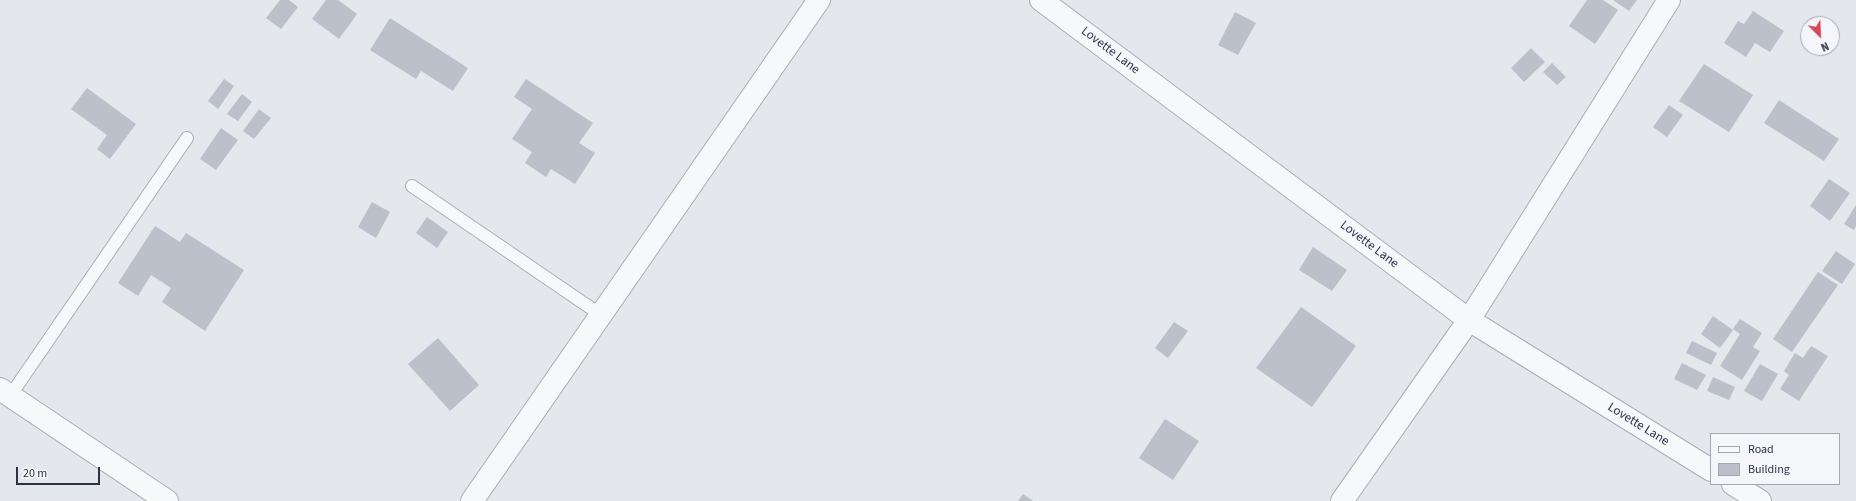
<!DOCTYPE html>
<style>
body{margin:0}
#map{position:relative;width:1856px;height:501px;overflow:hidden;background:#e4e7ec;font-family:"Source Sans 3",sans-serif}
canvas{display:block}
.legend{position:absolute;left:1710px;top:433px;width:130px;height:52px;box-sizing:border-box;background:#f4f6f9;border:1px solid #a4a8b1;margin:0;padding:5px 7px;list-style:none;font-size:12px;color:#2b3445}
.legend li{display:flex;align-items:center;gap:8px;height:20px}
.legend b{width:20px;border:1px solid #a4a8b1}
.north{position:absolute;left:1800px;top:16px;width:40px;height:40px;box-sizing:border-box;background:#f4f6f9;border:1px solid #a4a8b1;border-radius:50%;rotate:156deg;font-size:11px;font-weight:700;line-height:16px;text-align:center;color:#2b3445}
.north::after{content:'';display:block;margin:auto;width:14px;height:18px;background:#d1495b;clip-path:polygon(50% 0,100% 100%,50% 72%,0 100%)}
.scale{position:absolute;left:16px;top:467px;width:84px;height:18px;box-sizing:border-box;border:2px solid #2b3445;border-top:0;padding-left:5px;font-size:12px;line-height:14px;white-space:nowrap;color:#2b3445;-webkit-text-stroke:3px #f4f6f9;paint-order:stroke}
</style>
<div id="map">
<canvas width="1856" height="501"></canvas>
<ul class="legend">
<li><b style="height:5px;background:#f7f8fa"></b>Road</li>
<li><b style="height:11px;background:#bbc0ca"></b>Building</li>
</ul>
<div class="north">N</div>
<div class="scale">20 m</div>
</div>
<script>
const context = document.querySelector('canvas').getContext('2d');
context.lineJoin = 'round';
function paint(path, color) { context.fillStyle = color; context.fill(path, 'evenodd'); }
function strokePath(path, color, width, dash) { context.strokeStyle = color; context.lineWidth = width; context.lineCap = dash ? 'butt' : 'round'; context.setLineDash(dash || []); context.stroke(path); }
function label(font, color, halo, rows, align = 'center') {
  context.font = font + ' "Source Sans 3",sans-serif'; context.lineWidth = 3.5; context.setLineDash([]); context.textBaseline = 'middle'; context.strokeStyle = halo; context.fillStyle = color; for (const [text, x, y, turn = 0] of rows) {
    context.save(); context.translate(x, y); context.rotate((+turn || 0) * Math.PI / 180); context.textAlign = isNaN(turn) ? turn : align; if (halo) context.strokeText(text, 0, 0); context.fillText(text, 0, 0); context.restore();
  }
}
const building = new Path2D(`
 M280,0H289L298,7L281,29L266,18Z
 M326,0H338L357,14L339,39L312,19Z
 M1587,0H1603L1618,10L1595,44L1569,26Z
 M1613,0H1637L1629,11Z
 M1753,11L1784,31L1770,52L1755,43L1746,57L1724,43L1738,21L1744,24Z
 M1235,12L1256,23L1238,55L1218,45Z
 M390,18L468,68L453,91L421,71L416,79L370,50Z
 M1531,48L1545,62L1524,82L1511,68Z
 M1552,63L1566,77L1557,85L1543,72Z
 M1704,64L1753,95L1729,132L1679,101Z
 M224,79L234,86L218,109L208,101Z
 M526,79L593,123L579,143L595,153L575,184L551,169L546,177L525,163L532,152L512,139L532,109L514,97Z
 M87,88L136,124L110,159L97,149L107,135L71,109Z
 M242,94L252,102L238,121L227,114Z
 M1779,100L1839,139L1824,161L1764,123Z
 M1669,105L1683,115L1667,137L1653,127Z
 M259,109L271,118L254,139L243,131Z
 M221,128L238,140L216,170L200,159Z
 M1829,179L1850,193L1830,221L1810,206Z
 M372,202L390,212L376,238L358,227Z
 M1856,205V226L1854,230L1844,224Z
 M427,217L448,232L437,248L416,233Z
 M155,226L180,242L186,233L244,270L205,331L162,302L171,288L151,275L138,296L118,283Z
 M1313,247L1347,270L1332,291L1299,270Z
 M1836,251L1855,264L1842,284L1822,271Z
 M1818,272L1838,285L1792,352L1773,339Z
 M1301,307L1356,346L1312,407L1256,368Z
 M1713,316L1733,330L1720,348L1701,334Z
 M1740,319L1762,333L1753,347L1760,351L1742,380L1720,366L1740,334L1733,329Z
 M1174,322L1188,331L1168,358L1155,348Z
 M438,338L479,385L450,411L408,364Z
 M1692,341L1717,353L1711,365L1686,353Z
 M1811,346L1828,356L1799,401L1780,389L1789,375L1784,371L1795,353L1803,358Z
 M1682,363L1706,375L1697,390L1674,379Z
 M1760,364L1778,374L1762,401L1744,391Z
 M1713,377L1735,387L1729,400L1707,391Z
 M1165,419L1199,441L1173,480L1139,458Z
 M1023,494L1033,501H1018Z`);
const service = new Path2D(`
 M412,186L601,315
 M10,396L187,138`);
const minor = new Path2D(`
 M1041,0L1469,320L1711,470
 M0,389L167,501
 M1733,484L1760,501
 M472,501L819,0
 M1342,501L1469,320L1669,0`);
const streetNames = [
 ["Lovette Lane",1110,51,37],
 ["Lovette Lane",1369,245,37],
 ["Lovette Lane",1638,425,32]
];
paint(building, '#bbc0ca');
strokePath(service, '#a9aeb7', 14);
strokePath(minor, '#a9aeb7', 24);
strokePath(service, '#f7f8fa', 12);
strokePath(minor, '#f7f8fa', 22);
label('13px', '#2b3445', '#f4f6f9', streetNames);
</script>
